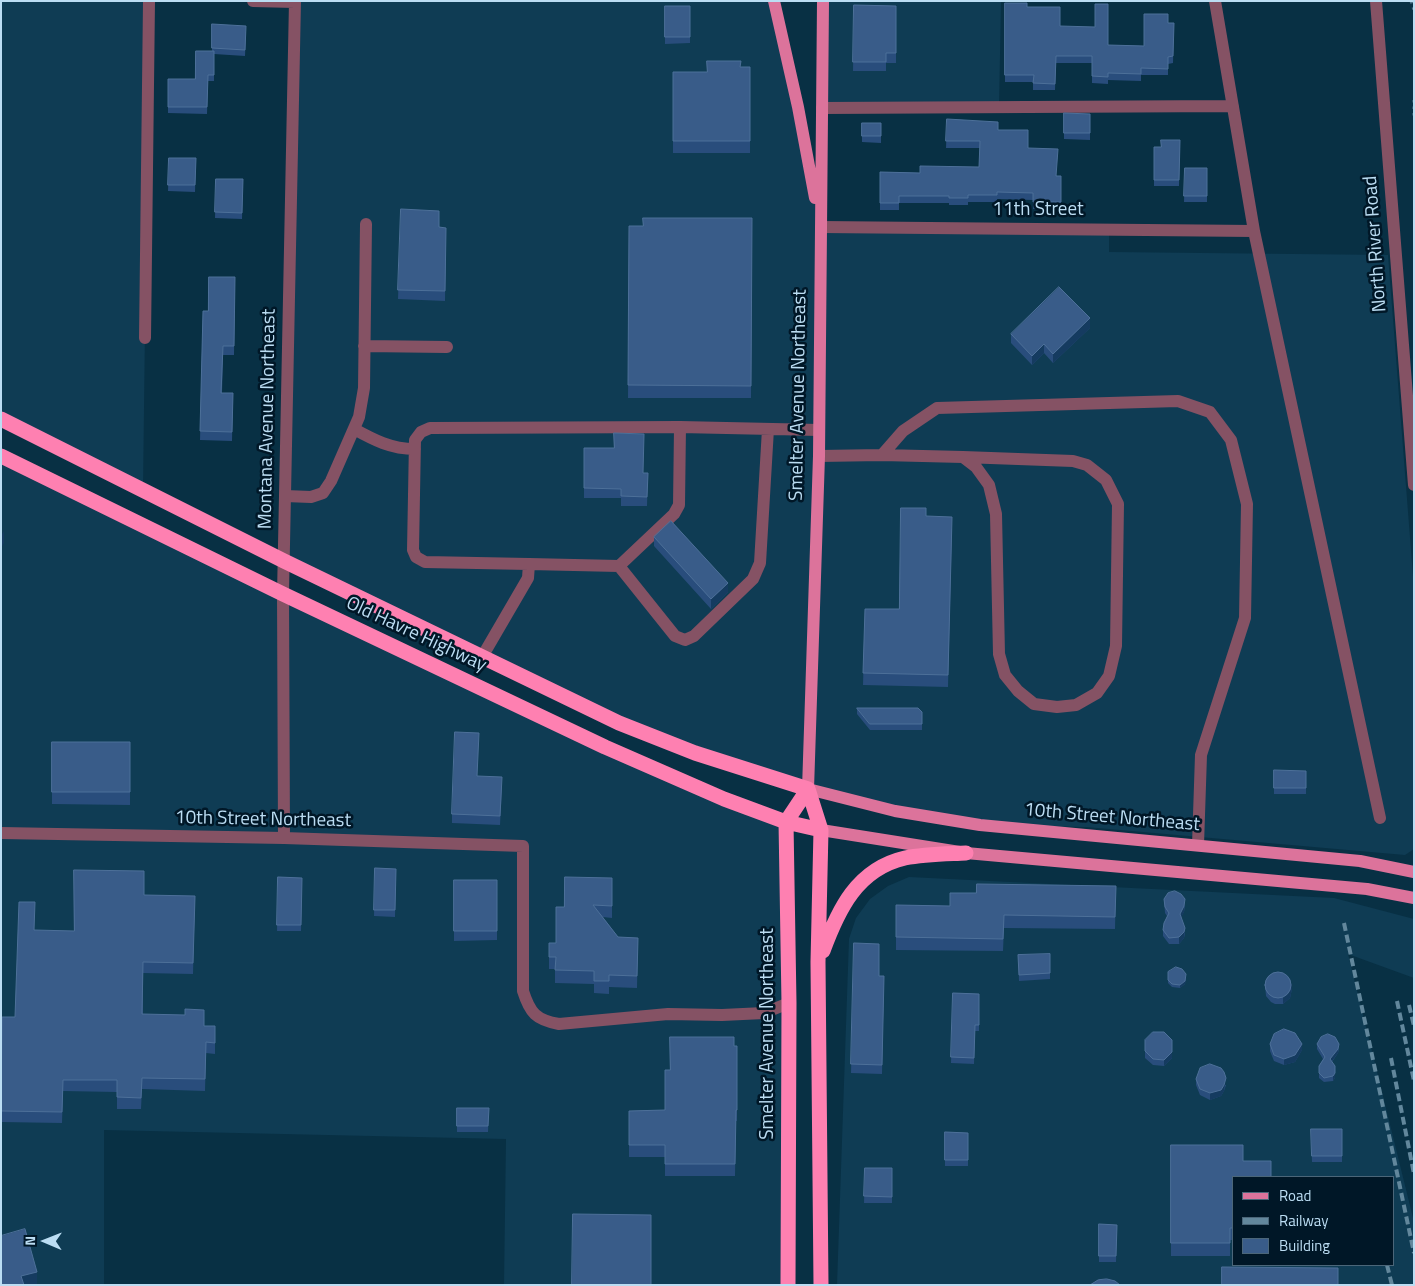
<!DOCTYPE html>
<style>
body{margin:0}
#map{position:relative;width:1415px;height:1286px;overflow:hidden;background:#083044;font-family:"Titillium Web",sans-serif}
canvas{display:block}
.frame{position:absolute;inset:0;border:2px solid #bbddf3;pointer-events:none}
.legend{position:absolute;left:1232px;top:1176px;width:162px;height:90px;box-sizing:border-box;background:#001727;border:1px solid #4b6679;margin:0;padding:6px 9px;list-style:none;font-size:15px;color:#bbddf3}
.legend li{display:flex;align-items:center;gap:10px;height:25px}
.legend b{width:25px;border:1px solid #4b6679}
.north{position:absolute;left:20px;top:1216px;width:50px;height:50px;-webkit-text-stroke:4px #001727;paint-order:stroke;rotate:271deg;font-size:14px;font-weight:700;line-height:20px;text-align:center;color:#bbddf3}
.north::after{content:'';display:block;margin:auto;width:18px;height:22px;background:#bbddf3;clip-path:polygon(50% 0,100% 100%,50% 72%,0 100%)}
</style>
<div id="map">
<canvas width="1415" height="1286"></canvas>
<div class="frame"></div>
<ul class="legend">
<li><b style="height:6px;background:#dc739b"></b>Road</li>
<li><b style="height:6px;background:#62879c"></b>Railway</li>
<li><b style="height:14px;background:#395c89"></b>Building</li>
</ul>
<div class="north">N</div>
</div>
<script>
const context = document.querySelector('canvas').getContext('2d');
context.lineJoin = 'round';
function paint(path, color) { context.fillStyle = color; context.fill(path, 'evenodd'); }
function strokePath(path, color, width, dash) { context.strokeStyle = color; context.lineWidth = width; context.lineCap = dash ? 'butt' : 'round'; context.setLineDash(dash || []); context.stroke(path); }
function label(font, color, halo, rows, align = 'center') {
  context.font = font + ' "Titillium Web",sans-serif'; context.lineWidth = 5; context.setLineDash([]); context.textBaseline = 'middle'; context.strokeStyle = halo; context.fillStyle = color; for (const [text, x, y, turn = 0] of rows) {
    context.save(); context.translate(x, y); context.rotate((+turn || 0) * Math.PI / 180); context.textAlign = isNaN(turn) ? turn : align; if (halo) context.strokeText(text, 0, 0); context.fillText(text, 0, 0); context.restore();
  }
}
const built = new Path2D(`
 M1,1H149L143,490L1,419Z
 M253,1H773L821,227L1109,229V252L1388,255L1414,589V849L1405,855L1086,827L980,825L895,811L619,723L284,561L295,3Z
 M823,1H1001L999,107L822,108Z
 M1,456L283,594L786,822L788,1285H504L506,1139L104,1130V1285H1Z
 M909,877L1334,898L1414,919V978L1348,954L1414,1222V1285H837L849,939L856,918L870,899L888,886ZM1234,1177H1394V1265H1234Z`);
const path = new Path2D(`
 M1411,1L1414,10
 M1414,100V117`);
const minor = new Path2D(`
 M253,1L295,2
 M1215,1L1254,231L1380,818
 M1376,1L1414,485
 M822,108L1233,106
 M821,227L1254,231
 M145,338L149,1
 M364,346L447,347
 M354,429C374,440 391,449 415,449
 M882,455L963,457L976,467L989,485L996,514L999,654L1005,675L1018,691L1034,704L1057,707L1076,705L1097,693L1109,676L1116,646L1118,504L1106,480L1087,465L1073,461L963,457
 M819,456L882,455L903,431L937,408L1178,401L1210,412L1231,440L1247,504L1245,618L1201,755L1198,845
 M285,496L311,497L323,493L331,481L359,417L364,388L366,224
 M529,564L425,562L416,557L413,550L415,440L421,432L430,428L680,427
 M619,566L675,636L685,640L694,636L753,579L760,563L768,429
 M482,657L528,578L529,564L619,566L674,514L679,505L680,427L819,430
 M1,833L284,838L523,846V991C530,1013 536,1020 559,1024L668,1014L722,1015L764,1013L789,1003
 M284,838L283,594L295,1`);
const major = new Path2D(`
 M774,1L798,107L815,198
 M823,1L819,456L808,789L895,811L980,825L1360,861L1414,872
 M821,830L966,853L1367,889L1414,898`);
const highway = new Path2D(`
 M1,419L284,561L619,723L695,753L808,789
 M1,456L283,594L605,747L724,799L786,822L821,830
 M808,789L821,830L818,962L821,1285
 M823,951C838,910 857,869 905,858C925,854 946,854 966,853
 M788,1285L789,1003L786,822L808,789`);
const rail = new Path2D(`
 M1344,923L1414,1253
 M1397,1001L1414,1081
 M1409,1005L1414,1026
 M1391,1058L1414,1174
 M1387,1265L1392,1285`);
const wall = new Path2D(`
 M1005,3L1027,7L1060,26L1108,45L1144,46L1168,23H1174L1173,63L1168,64V75H1141V81L1108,80V84L1092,83V63H1056L1055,90H1033V82H1005Z
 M854,5L896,6V63H886V71H853Z
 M665,6H690V43L665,44Z
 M212,24L246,32L245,56L214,54V81H208L207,114L168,113V79H195L212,51Z
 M740,67H750V153H673V72H707Z
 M1064,113L1090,114V140L1064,139Z
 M947,119L998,130L1028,148L1057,176H1061V209H1033V200L997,199V202H968V205H949V203H899V210H880V172L920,173L979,167L980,148H946Z
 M862,123H881V143L862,142Z
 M1180,140L1179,186H1154V147H1161Z
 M169,158H196L195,192L168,191Z
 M1185,168H1207V202H1184Z
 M216,179H243L242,219L215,218Z
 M401,209L439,227L446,228L445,301L398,299Z
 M752,218L751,398H628L629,226H643Z
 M235,277L234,355H223L222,393H233L232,441L200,440L203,311H208Z
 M1090,328L1053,363L1044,353L1032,365L1011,343V334Z
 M584,448L643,473H648L647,506H621V498H584Z
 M926,516L952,529L948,687L863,685L865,609H899Z
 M654,537L728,592L711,609L654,546Z
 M857,708L922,712V730H870L857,714Z
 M52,742H130V805L52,804Z
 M1306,771V794H1274V788Z
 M477,776L502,787L500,825L452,823V814Z
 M375,868L396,869L395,917L374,916Z
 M278,877L302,878L301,931H277Z
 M612,878V918L603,917L618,937L638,938L637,988L609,987V994L594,993V984L555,983V969H549V943H556L564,907Z
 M454,880H497V940L454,941Z
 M1116,886L1115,929L1004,928L1003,951L896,950V905L950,906L976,893Z
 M144,895L195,896L193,974L143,973V1014L204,1026H215V1054L206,1053L205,1091L142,1089L141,1109H117V1092L63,1091L62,1123L1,1122V1044L15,1017L74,931Z
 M1164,899L1185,906L1184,912L1181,917L1185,934L1184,938L1179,944H1169L1163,936V930L1167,916L1165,913Z
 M854,943L879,976H884L882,1074L851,1073Z
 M1050,954V979L1019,981L1018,955Z
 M1168,972L1186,978L1185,984L1180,988L1172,987L1168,983Z
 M1265,985L1292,989L1290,998L1283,1004H1275L1271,1002L1266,996Z
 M953,993L979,994V1031H975L974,1064L951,1063Z
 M1145,1040L1172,1058L1164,1066L1153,1065L1145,1058Z
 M1270,1044L1302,1050L1295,1062L1284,1065L1274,1061L1270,1051Z
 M1317,1044L1339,1049L1338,1053L1332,1062L1335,1066V1078L1333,1081L1324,1082L1319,1078V1066L1323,1059L1317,1049Z
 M734,1046H737V1121H736L735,1176H665V1157H629V1111L665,1110L670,1070Z
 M1196,1079L1226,1085L1224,1091L1221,1096L1210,1100L1200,1095L1196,1085Z
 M457,1108H489L488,1132H457Z
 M1311,1129H1342V1162H1312Z
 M945,1132L968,1133V1166H945Z
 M1171,1145L1234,1177V1240H1230V1256H1171Z
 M865,1168H892V1203H864Z
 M1099,1224L1117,1225L1116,1262H1099Z`);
const shadedWall = new Path2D(`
 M1090,318V328L1053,363V354Z
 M1044,344V353L1032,365V356Z
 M4,531V543L1,548V536Z
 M728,583V592L711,609V599Z
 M1185,899L1184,912L1180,920V914Z
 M1185,928L1184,938L1179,944V937Z
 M1186,974L1185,984L1180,988V985Z
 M1292,983V989L1290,998L1283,1004V997Z
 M1302,1044V1050L1295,1062L1284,1065V1059Z
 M1339,1044L1338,1053L1330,1064V1059Z
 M1172,1052V1058L1164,1066V1060Z
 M1335,1073V1078L1333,1081V1076Z
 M1226,1078L1224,1091L1221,1096L1210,1100V1093Z
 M37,1272V1284L21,1285V1276Z`);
const building = new Path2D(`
 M1005,3H1027V7H1060V26L1095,27V4H1108V45L1144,46V14H1168V23H1174L1173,56L1168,57V69L1141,68V74L1108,73V77L1092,76V56H1056L1055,84L1033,83L1034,75H1005Z
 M854,5L896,6V53H886V62H853Z
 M665,6H690V37H665Z
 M212,24L246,26L245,50L212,48Z
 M196,51H214V75H208L207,107H168V79H195Z
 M707,61H741L740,67H750V141H673V72H707Z
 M1064,113L1090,114V133H1064Z
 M947,119L998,122V130H1028V148L1058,149L1056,176H1061V202H1033V193L997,192V195H968V198H949V196H899V203H880V172L920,173V166L979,167L980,141H946Z
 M862,123H881V136H862Z
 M1161,140H1180L1179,180H1154V147H1161Z
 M169,158H196L195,185H168Z
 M1185,168H1207V196H1184Z
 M216,179H243L242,213L215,212Z
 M401,209L439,211V227L446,228L445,291L398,290Z
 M643,218H752L751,386L628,385L629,226H643Z
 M209,277H235L234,346H223L221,393H233L232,432L200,431L203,311H208Z
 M1059,287L1090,318L1053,354L1044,344L1032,356L1011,334Z
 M614,433L644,434L643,473H648L647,497L621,496V489L584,488V448H614Z
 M901,508H926V516L952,517L948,675L863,673L865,609H899Z
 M671,521L728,583L711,599L654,537Z
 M857,708H918L922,712V724H870Z
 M455,732L479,733L477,776L502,777L500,816L452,814Z
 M52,742H130V792H52Z
 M1274,770L1306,771V788H1274Z
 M375,868L396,869L395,910H374Z
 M74,870L144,871V895L195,896L193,963L143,962L142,1014L185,1015V1009L204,1010V1026H215V1043L206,1042L205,1079L142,1078L141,1098L117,1097V1080H63L62,1112L1,1111L2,1017H15L19,902H35L34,930L74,931Z
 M278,877L302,878L301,925H277Z
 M565,877L612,878V906L593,905L618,937L638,938L637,976L609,975V981H594V971L555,970L556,957H549V943H556V907H564Z
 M454,880H497V931H454Z
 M977,884L1116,886L1115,917L1004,915L1003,939L896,937V905L950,906V893H976Z
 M1175,891L1181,894L1185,899L1184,906L1180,914L1185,928L1184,932L1179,937L1169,938L1163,930L1164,923L1169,913L1165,907L1164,899L1168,893Z
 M854,943L879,944V976H884L882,1065L851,1064Z
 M1050,954V973L1019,975L1018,955Z
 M1176,967L1182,969L1186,974L1185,981L1180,985L1172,984L1168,980V972Z
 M1265 985a13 13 0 1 1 26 0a13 13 0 1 1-26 0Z
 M953,993L979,994V1025H975L974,1058L951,1057Z
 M1284,1029L1295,1033L1302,1044L1295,1055L1284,1059L1274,1055L1270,1044L1274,1034Z
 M1153,1032H1164L1172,1040V1052L1164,1060L1153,1059L1145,1051V1040Z
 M1328,1034L1335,1037L1339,1044L1338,1049L1330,1059L1335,1066V1073L1333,1076L1324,1078L1319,1073V1066L1325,1057L1317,1044L1321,1037Z
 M670,1037H734V1046H737V1110H736L735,1164H665V1145H629V1111L665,1110V1070H670Z
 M1210,1064L1221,1068L1224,1072L1226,1078L1224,1085L1221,1090L1210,1093L1200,1089L1196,1079L1200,1068Z
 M457,1108H489L488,1126H457Z
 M1311,1129H1342V1156H1312Z
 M945,1132L968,1133V1160H945Z
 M1171,1145H1243V1161H1271V1177H1234V1228H1230V1243H1171Z
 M865,1168H892V1197L864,1196Z
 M573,1214L651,1215V1285H572Z
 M1099,1224L1117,1225L1116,1256H1099Z
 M25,1229L37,1272L21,1276L24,1285H1V1236Z
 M1222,1267L1338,1268V1285H1222Z
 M1107,1279L1115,1281L1120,1285H1090L1098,1280Z`);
const streetNames = [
 ["11th Street",1038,210],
 ["North River Road",1376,244,-94],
 ["Smelter Avenue Northeast",799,395,-89],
 ["Montana Avenue Northeast",268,419,-89],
 ["Old Havre Highway",416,635,25],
 ["10th Street Northeast",1112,818,5],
 ["10th Street Northeast",263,820,1],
 ["Smelter Avenue Northeast",768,1034,-90]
];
paint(built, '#0f3c54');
strokePath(path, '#52788d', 3, [2.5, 4]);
strokePath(minor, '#855264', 12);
strokePath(major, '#dc739b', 12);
strokePath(highway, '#fe80b1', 15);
strokePath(rail, '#62879c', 4, [8, 4]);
paint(wall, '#294d7c');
paint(shadedWall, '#153b60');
paint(building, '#395c89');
strokePath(building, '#4d7099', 1);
label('19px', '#bbddf3', '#001727', streetNames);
</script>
